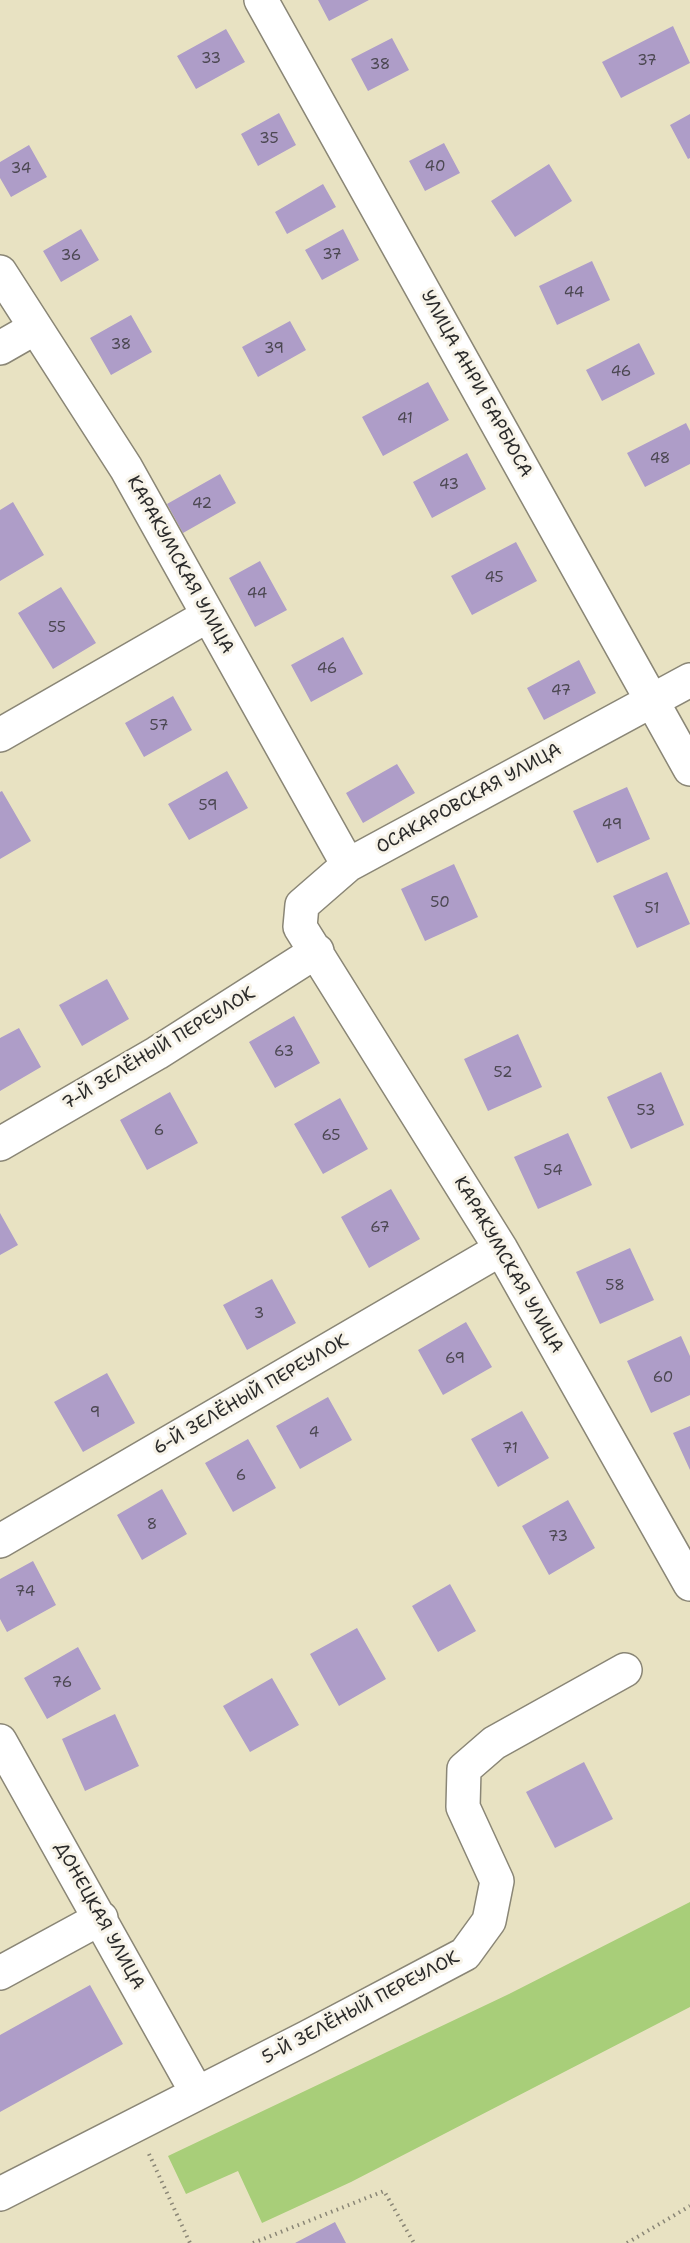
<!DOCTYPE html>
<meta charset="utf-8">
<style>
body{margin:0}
canvas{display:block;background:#e8e2c2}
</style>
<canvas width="690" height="2243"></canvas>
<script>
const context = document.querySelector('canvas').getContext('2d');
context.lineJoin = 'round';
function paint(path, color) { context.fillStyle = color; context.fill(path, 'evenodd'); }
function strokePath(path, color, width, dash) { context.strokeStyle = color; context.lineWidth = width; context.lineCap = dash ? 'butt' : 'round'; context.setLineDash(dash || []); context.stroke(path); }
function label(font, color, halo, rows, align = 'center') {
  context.font = font + ' "Shantell Sans",sans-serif'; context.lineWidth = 6; context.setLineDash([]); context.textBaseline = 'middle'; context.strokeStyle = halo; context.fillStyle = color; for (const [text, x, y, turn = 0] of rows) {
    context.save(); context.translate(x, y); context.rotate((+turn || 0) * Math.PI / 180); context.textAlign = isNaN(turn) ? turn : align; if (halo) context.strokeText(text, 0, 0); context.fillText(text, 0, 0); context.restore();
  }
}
const green = new Path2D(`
 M690,1902V2007L351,2182L262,2223L238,2171L186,2194L168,2156L509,1994Z`);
const building = new Path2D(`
 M318,0H369L329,21Z
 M673,26L690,63L621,98L602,62Z
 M226,29L245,62L196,89L177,56Z
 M392,38L409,70L368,91L351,59Z
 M279,113L296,145L258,166L241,134Z
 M690,114V158L688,159L670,125Z
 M444,143L460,173L425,191L409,161Z
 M29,145L47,177L11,197L0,178V162Z
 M549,164L572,201L515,237L491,201Z
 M323,184L336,207L287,234L275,212Z
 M81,229L99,260L61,282L43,251Z
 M343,229L359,260L322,280L305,250Z
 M592,261L610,300L557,325L539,286Z
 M131,315L152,352L111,375L90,338Z
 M290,321L306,350L258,377L242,347Z
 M639,343L655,374L602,401L586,370Z
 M428,382L449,420L383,456L362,417Z
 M686,423L690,431V464L645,487L627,453Z
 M467,453L486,489L432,518L413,482Z
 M220,474L236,503L183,533L167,504Z
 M13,502L44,555L0,581V510Z
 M516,542L537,581L472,615L451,576Z
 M260,561L287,610L255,627L229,578Z
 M61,587L96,643L53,669L18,613Z
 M343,637L363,674L311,702L291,665Z
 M579,660L596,693L544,720L527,688Z
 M173,696L192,730L144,757L125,723Z
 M397,764L415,793L363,823L346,793Z
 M227,771L248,808L189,840L168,804Z
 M627,787L650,839L597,863L573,811Z
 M2,791L31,841L0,859V792Z
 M454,864L478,917L425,941L401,889Z
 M667,872L690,924L637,948L613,896Z
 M107,979L129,1019L82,1046L59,1005Z
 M294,1016L320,1063L275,1088L249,1042Z
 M19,1028L41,1067L0,1091V1038Z
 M518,1034L542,1087L488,1111L464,1059Z
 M661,1072L684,1125L631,1149L607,1097Z
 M170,1092L198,1143L147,1170L120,1120Z
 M340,1098L368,1149L323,1174L294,1124Z
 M568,1133L592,1185L538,1209L514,1157Z
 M391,1189L420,1239L369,1268L341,1217Z
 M0,1213L18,1245L0,1255Z
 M630,1248L654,1300L600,1324L576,1272Z
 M272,1279L296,1323L247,1350L223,1305Z
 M466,1322L492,1367L443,1395L418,1350Z
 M681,1336L690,1356V1395L651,1413L627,1361Z
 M107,1373L135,1423L83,1452L54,1402Z
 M328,1397L352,1440L300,1469L276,1426Z
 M522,1411L549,1458L498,1487L471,1439Z
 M690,1426V1470L673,1433Z
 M248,1439L276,1488L233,1512L205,1463Z
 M162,1489L187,1534L142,1560L117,1515Z
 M568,1500L595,1548L549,1575L522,1526Z
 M33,1561L56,1605L7,1632L0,1619V1579Z
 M450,1584L476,1631L438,1652L412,1606Z
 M357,1628L386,1679L339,1706L310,1654Z
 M78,1647L101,1689L47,1719L24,1678Z
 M272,1678L299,1725L250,1752L223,1706Z
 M115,1714L139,1766L85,1791L62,1739Z
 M584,1762L613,1819L555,1848L526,1792Z
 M90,1985L123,2044L0,2112V2035Z
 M335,2222L346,2243H295Z`);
const path = new Path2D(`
 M149,2154L190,2243
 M253,2243L384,2191L414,2243
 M627,2243L690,2206`);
const minor = new Path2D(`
 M261,0L690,769
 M0,272L126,468L348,865
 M0,348L35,328
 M690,680L348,865L302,905L300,927L501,1249L690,1584
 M0,735L207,616
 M0,1144L157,1053L317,951
 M0,1541L501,1249
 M0,1741L197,2093
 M0,1973L101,1918
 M0,2194L308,2037L465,1954L489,1921L497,1881L463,1807L464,1769L494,1743L625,1670`);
const numberNames = [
 ["33",211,59],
 ["37",647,61],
 ["38",380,65],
 ["35",269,139],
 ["40",435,167],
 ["34",21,169],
 ["37",332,255],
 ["36",71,256],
 ["44",574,293],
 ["38",121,345],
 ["39",274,349],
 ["46",621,372],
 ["41",405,419],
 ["48",660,459],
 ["43",449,485],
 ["42",202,504],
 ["45",494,578],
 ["44",257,594],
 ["55",57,628],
 ["46",327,669],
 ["47",561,691],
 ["57",159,726],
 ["59",208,806],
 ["49",612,825],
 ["50",440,903],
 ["51",652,909],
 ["63",284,1052],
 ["52",503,1073],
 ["53",646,1111],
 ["6",159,1131],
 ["65",331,1136],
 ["54",553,1171],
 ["67",380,1228],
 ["58",615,1286],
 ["3",259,1314],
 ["69",455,1359],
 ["60",663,1378],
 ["9",95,1413],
 ["4",314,1433],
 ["71",510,1449],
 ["6",241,1476],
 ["8",152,1525],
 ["73",558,1537],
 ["74",25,1592],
 ["76",62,1683]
];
const streetNames = [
 ["УЛИЦА АНРИ БАРБЮСА",476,384,61],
 ["КАРАКУМСКАЯ УЛИЦА",180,565,61],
 ["ОСАКАРОВСКАЯ УЛИЦА",469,799,-29],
 ["7-Й ЗЕЛЁНЫЙ ПЕРЕУЛОК",159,1049,-31],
 ["КАРАКУМСКАЯ УЛИЦА",508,1265,60],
 ["6-Й ЗЕЛЁНЫЙ ПЕРЕУЛОК",251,1395,-30],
 ["ДОНЕЦКАЯ УЛИЦА",99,1916,61],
 ["5-Й ЗЕЛЁНЫЙ ПЕРЕУЛОК",361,2008,-28]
];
paint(green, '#a8ce79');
paint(building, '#ae9dc8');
strokePath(minor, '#8a8676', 36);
strokePath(path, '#8a8676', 4, [1.5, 4.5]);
strokePath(minor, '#fff', 33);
label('15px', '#4c4852', null, numberNames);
label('18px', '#2b2b2b', '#f7f3e8', streetNames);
</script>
